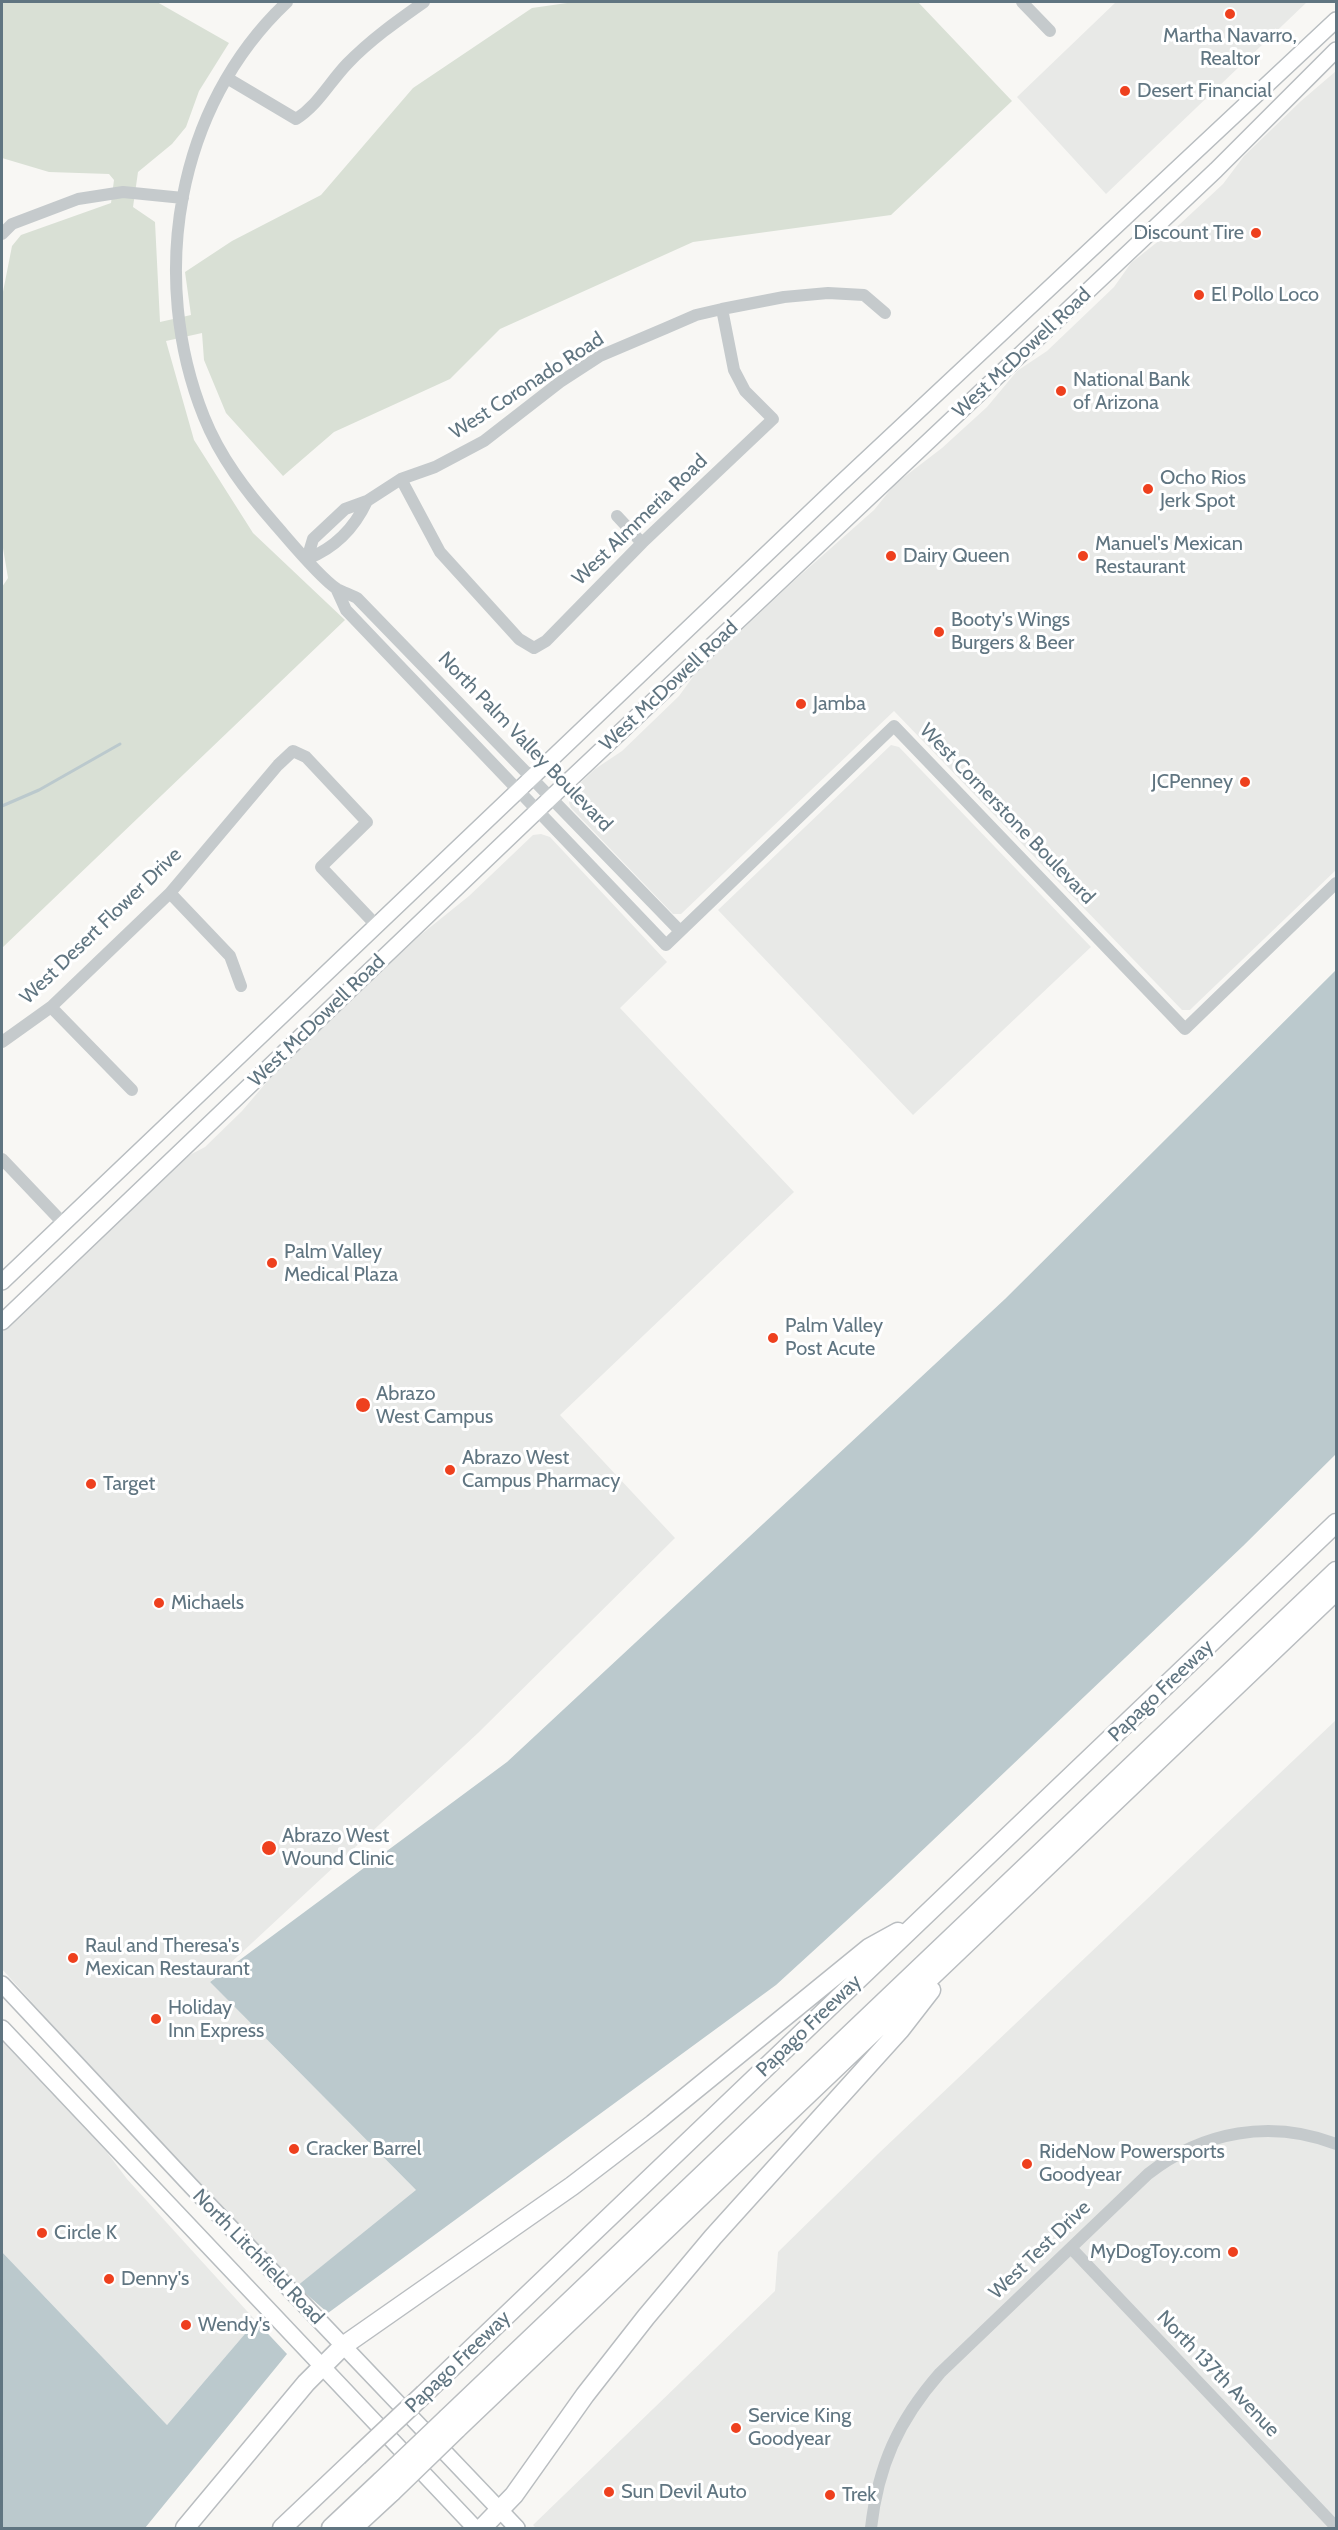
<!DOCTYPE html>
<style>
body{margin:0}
#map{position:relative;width:1338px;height:2530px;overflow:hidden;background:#f8f7f4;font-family:Cabin,sans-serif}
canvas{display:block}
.frame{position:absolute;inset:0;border:3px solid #607581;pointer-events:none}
</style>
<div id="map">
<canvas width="1338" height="2530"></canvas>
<div class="frame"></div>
</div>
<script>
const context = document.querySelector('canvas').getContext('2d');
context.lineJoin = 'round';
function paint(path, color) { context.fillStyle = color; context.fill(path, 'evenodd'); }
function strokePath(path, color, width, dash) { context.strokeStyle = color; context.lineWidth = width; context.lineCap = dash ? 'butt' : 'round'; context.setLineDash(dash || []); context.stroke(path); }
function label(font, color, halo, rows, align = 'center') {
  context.font = font + ' Cabin,sans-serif'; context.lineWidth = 6; context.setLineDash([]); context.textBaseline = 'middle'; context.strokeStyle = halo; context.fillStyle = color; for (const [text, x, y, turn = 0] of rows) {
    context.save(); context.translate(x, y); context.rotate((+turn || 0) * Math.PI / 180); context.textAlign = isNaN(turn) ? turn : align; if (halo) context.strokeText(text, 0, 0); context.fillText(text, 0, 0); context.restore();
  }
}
const built = new Path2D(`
 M1116,2H1307L1106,194L1017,97Z
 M1336,71V870L1194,1006L1190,1010H1182L894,711L681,914H673L571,808L569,803L572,791L595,769L622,751L679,696L695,674L796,579L874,510L895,484L942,448L987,407L1017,371L1047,351L1114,287L1131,263L1180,224L1223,184L1244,156L1301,101Z
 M891,745L899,747L1091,947L913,1115L718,910Z
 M541,834L550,837L667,962L620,1008L794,1192L560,1415L675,1538L478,1733L210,1982L417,2191L297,2286L99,2077L2,1969V1332L182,1159L205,1147L242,1111L271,1077L418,937L469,896L533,835Z
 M1336,1720V2528H536L533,2525L775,2291L778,2252L879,2153Z
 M2,2041L106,2151L127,2179L256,2321L167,2425L2,2252Z`);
const green = new Path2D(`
 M2,2H157L229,43L199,91L186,127L172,144L138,172L133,207L155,222L160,322L191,315L185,272L232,241L321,195L413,88L532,8L574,2H918L1012,101L891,215L693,242L500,329L450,379L334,432L283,476L226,413L204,360L202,333L166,341L194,440L253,533L345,620L2,948V587L8,578L2,542V297L12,246L21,235L111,203L114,180L109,174L49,172L2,158Z`);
const water = new Path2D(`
 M1336,970V1454L1243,1546L891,1880L776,1985L328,2313L297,2286L416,2190L210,1982L507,1762L1005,1299Z
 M2,2252L167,2425L256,2321L287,2354L145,2528H2Z`);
const stream = new Path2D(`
 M2,806L39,790L120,744`);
const minor = new Path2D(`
 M287,2C176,106 148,278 204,417C220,457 246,491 274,523C289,540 319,577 337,589C343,592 351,595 357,598L680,931
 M1022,2L1050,31
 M227,78L296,119C318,105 329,83 347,64C370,40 397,21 424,2
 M2,234L12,224L78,199L123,192L183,198
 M401,479L440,552L519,639L534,648L546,641L642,543L773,419L745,391L734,370L722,309
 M617,516L642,543
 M307,559L313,539L345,509L367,501L401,479L435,467L484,441L560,382L600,356L666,328L696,315L722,309L784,297L828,293L864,295L885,313
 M307,559C335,548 354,529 367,501
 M336,588L346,610L666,945L894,726L1185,1029L1336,883
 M170,893L230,956L241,986
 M51,1007L132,1090
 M2,1042L51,1007L170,893L278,765L293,751L306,757L367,822L321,867L376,925
 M2,1159L63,1223
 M1071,2248L1336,2527
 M871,2528C878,2466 898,2421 940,2373L1148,2174C1203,2131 1271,2119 1336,2144`);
const major = new Path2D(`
 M2,1282L838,486L1336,20
 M2,1322L560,789L1216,170L1336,50
 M2,1984L191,2186L517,2528
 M2,2028L475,2528`);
const highway = new Path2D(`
 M424,2394L1336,1523
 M447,2418L1336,1571
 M457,2429L1336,1591
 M185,2528L306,2383L343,2346L572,2186L653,2124L869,1948L898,1932
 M282,2528L358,2456
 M331,2528L381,2481
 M353,2528L392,2492
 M482,2528L514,2495L585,2395L646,2317L713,2237L900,2030L931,1990`);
const highwayBridge = new Path2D(`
 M358,2456L424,2394
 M381,2481L447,2418
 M392,2492L457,2429`);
const markers = [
 [1230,14,6,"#ee401e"],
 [1125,91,6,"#ee401e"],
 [1256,233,6,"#ee401e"],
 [1199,295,6,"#ee401e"],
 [1061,391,6,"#ee401e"],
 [1148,489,6,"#ee401e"],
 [891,556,6,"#ee401e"],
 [1083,556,6,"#ee401e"],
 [939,632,6,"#ee401e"],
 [801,704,6,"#ee401e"],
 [1245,782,6,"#ee401e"],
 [272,1263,6,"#ee401e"],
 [773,1338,6,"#ee401e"],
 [363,1405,8,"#ee401e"],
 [450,1470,6,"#ee401e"],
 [91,1484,6,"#ee401e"],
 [159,1603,6,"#ee401e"],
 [269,1848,8,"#ee401e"],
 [73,1958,6,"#ee401e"],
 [156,2019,6,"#ee401e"],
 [294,2149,6,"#ee401e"],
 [1027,2164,6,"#ee401e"],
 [42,2233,6,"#ee401e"],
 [1233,2252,6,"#ee401e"],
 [109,2279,6,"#ee401e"],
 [186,2325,6,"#ee401e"],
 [736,2428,6,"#ee401e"],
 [609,2492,6,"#ee401e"],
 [830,2495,6,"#ee401e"]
];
const poiNames = [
 ["Martha Navarro,",1230,36,"center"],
 ["Realtor",1230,59,"center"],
 ["Desert Financial",1137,91],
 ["Discount Tire",1244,233,"right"],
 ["El Pollo Loco",1211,295],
 ["National Bank",1073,380],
 ["of Arizona",1073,403],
 ["Ocho Rios",1160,478],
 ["Jerk Spot",1160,501],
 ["Manuel's Mexican",1095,544],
 ["Restaurant",1095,567],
 ["Dairy Queen",903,556],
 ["Booty's Wings",951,620],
 ["Burgers & Beer",951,643],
 ["Jamba",813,704],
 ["JCPenney",1233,782,"right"],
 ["Palm Valley",284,1252],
 ["Medical Plaza",284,1275],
 ["Palm Valley",785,1326],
 ["Post Acute",785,1349],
 ["Abrazo",376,1394],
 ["West Campus",376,1417],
 ["Abrazo West",462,1458],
 ["Campus Pharmacy",462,1481],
 ["Target",103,1484],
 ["Michaels",171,1603],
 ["Abrazo West",282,1836],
 ["Wound Clinic",282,1859],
 ["Raul and Theresa's",85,1946],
 ["Mexican Restaurant",85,1969],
 ["Holiday",168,2008],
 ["Inn Express",168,2031],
 ["Cracker Barrel",306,2149],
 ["RideNow Powersports",1039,2152],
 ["Goodyear",1039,2175],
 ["Circle K",54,2233],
 ["MyDogToy.com",1221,2252,"right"],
 ["Denny's",121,2279],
 ["Wendy's",198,2325],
 ["Service King",748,2416],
 ["Goodyear",748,2439],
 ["Sun Devil Auto",621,2492],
 ["Trek",842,2495]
];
const streetNames = [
 ["West McDowell Road",1022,353,-43],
 ["West Coronado Road",527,386,-33],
 ["West Almmeria Road",640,520,-44],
 ["West McDowell Road",669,686,-43],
 ["North Palm Valley Boulevard",525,742,46],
 ["West Cornerstone Boulevard",1007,814,46],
 ["West Desert Flower Drive",101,926,-44],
 ["West McDowell Road",317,1021,-44],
 ["Papago Freeway",1161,1691,-44],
 ["Papago Freeway",809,2026,-44],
 ["West Test Drive",1040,2250,-44],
 ["North Litchfield Road",258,2257,46],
 ["Papago Freeway",458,2362,-44],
 ["North 137th Avenue",1218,2374,46]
];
paint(built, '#e8e9e7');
paint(green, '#d9e0d5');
paint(water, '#bbc9cd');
strokePath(stream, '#bbc9cd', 3);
strokePath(major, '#b8bdc0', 18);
strokePath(highway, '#b9bdc0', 21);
strokePath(minor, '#c5cacc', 12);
strokePath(major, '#fff', 15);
strokePath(highway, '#fff', 18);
strokePath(highwayBridge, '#b9bdc0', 21, []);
strokePath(highwayBridge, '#fff', 18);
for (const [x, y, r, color] of markers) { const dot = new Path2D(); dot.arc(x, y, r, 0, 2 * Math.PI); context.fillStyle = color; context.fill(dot); strokePath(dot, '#fff', 2); }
label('20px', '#607581', '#fff', poiNames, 'left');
label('20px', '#607581', '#fff', streetNames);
</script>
